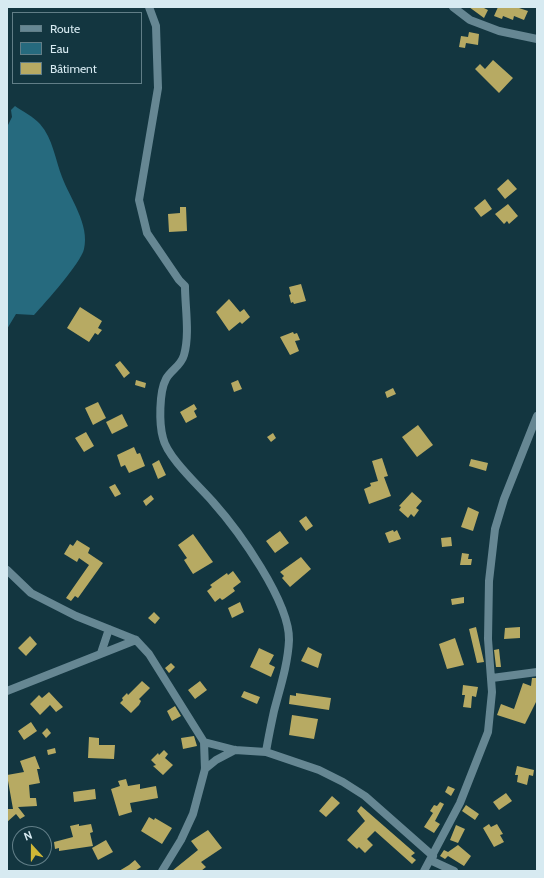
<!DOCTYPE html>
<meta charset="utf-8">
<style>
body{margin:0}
#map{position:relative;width:544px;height:878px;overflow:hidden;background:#133640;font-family:Cabin,sans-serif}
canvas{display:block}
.frame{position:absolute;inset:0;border:8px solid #d7eaf1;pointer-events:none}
.legend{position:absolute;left:12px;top:12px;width:130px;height:72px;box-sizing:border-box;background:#133640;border:1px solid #617e87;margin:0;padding:5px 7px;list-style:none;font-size:12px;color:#d7eaf1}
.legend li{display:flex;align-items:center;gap:8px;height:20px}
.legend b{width:20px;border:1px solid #617e87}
.north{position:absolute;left:12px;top:826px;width:40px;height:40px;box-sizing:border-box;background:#133640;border:1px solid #617e87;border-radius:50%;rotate:339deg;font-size:11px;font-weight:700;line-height:16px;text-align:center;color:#d7eaf1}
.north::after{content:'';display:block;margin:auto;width:14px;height:18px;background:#cfb837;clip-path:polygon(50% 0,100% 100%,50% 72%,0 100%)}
</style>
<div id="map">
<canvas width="544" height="878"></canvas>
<div class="frame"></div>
<ul class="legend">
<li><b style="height:5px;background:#668793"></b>Route</li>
<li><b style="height:11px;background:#266a7e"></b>Eau</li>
<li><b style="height:11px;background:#b7aa63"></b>Bâtiment</li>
</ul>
<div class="north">N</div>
</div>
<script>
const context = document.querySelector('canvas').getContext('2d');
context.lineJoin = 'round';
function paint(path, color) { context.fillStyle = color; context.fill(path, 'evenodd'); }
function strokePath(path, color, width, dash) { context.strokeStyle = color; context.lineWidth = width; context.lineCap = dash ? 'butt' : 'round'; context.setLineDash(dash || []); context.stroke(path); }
const water = new Path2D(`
 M15,106C22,111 34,117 40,124C53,139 55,159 62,177C70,198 90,225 84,249C81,263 45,303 34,315L16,314L7,329V127L12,117L11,110Z`);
const building = new Path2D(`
 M469,7H482L488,10L484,18Z
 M498,7H516L528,11L524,20L514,16L513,20L503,16L502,19L494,16Z
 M469,32L479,34L478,45L466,43L465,48L459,47L461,36L468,37Z
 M493,60L513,78L499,93L475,69L480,64L485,69Z
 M508,179L517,189L505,199L497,189Z
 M485,199L492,209L481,217L474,208Z
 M508,204L518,216L509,224L507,221L504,224L495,214Z
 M180,207H186L187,231L169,232L168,214L180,213Z
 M301,284L306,301L294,304L293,302L291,303L289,295L291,294L289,287Z
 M229,299L240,312L244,309L250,317L242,324L240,322L229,331L216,312Z
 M80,307L102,321L98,328L102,330L98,335L95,333L89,342L67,328Z
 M293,332L294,334L297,333L300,340L295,341L299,351L290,355L280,337Z
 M120,361L130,373L124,378L115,365Z
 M136,380L146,383L145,388L135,385Z
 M238,380L242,389L234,392L231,383Z
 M393,388L396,394L387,398L385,392Z
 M98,402L106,418L93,425L85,408Z
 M194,404L197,409L194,411L197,417L186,423L180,412Z
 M122,414L128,426L112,434L106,422Z
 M418,425L433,445L417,457L402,437Z
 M86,432L94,446L84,452L75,438Z
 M273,433L276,438L271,442L267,437Z
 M134,447L137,454L140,453L145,466L129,473L125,465L121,467L117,455Z
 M382,458L388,476L384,477L391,496L369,504L364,489L371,486L370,483L378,481L372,461Z
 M471,459L488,463L486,471L469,466Z
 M159,460L166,475L158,479L152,464Z
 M115,484L121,494L115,497L109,487Z
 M412,492L422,501L416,508L419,510L414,517L411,514L408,518L399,510L401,507L399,506Z
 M151,495L154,499L146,506L143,501Z
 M468,507L479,512L473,531L461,527Z
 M306,516L313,526L306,531L299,521Z
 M393,530L394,532L397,530L401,539L389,543L385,533Z
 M280,531L289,543L275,553L266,541Z
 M193,534L213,562L193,574L184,560L187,558L178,545Z
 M451,537L452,546L442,547L441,538Z
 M77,540L90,548L88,553L103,563L78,598L75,596L71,601L66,598L89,565L79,558L77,562L64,554L70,544L73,546Z
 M462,553L469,554L468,559H472L471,565H460Z
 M301,557L311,569L290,587L282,578L284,576L280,572Z
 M233,571L241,582L233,588L235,591L224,599L222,600L220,598L215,602L207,591L212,587L210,585L227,573L228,575Z
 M464,597V603L452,605L451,599Z
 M240,602L244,612L232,618L228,608Z
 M154,612L160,618L155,624L148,618Z
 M476,627L484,662L477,663L469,629Z
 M520,627V638L504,639L505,628Z
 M30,636L37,644L26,656L18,648Z
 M455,638L464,665L447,669L439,644Z
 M308,647L322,654L318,668L301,661Z
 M259,648L274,655L269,664L275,667L271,677L250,667Z
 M499,649L501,667H496L494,650Z
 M171,663L175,667L169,673L165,668Z
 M532,678H537V700L525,724L497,715L501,704L514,709L523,683L531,686Z
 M142,681L150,688L139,699L141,701L139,705L131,713L120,703L123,700L122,698L127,693L128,695Z
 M200,681L207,690L195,699L188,690Z
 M463,685L478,687L476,697L472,696L471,708L463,707L465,695H462Z
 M244,691L260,697L257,704L241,697Z
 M49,692L63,707L56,712L50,705L40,715L30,704L39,695L42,698Z
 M296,693L331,698L329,710L289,704L290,695L296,696Z
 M175,706L181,716L172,721L167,711Z
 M292,715L318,719L314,739L289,735Z
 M31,722L37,731L24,740L18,731Z
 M47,728L51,733L46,738L42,733Z
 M194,736L197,746L183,749L181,738Z
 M89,737L99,738V745H115L114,759L88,758Z
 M55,748L56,753L48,755L47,750Z
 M164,750L168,754L165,758L173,765L163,775L153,766L156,765L151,760L158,753L159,755Z
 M35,756L40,769H37L40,783L29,785L30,798H36L37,806L18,807L25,816L20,819L16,814L7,822V809H13L7,775L24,772L20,761Z
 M517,766L534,770L533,776L529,775L527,785L517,782L518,775H515Z
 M126,779L128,786L140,784V789L156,786L158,798L130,803L132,812L119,816L111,789L120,786L118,781Z
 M448,786L455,789L451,796L445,792Z
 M95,789L96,799L74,802L73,792Z
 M506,793L512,801L499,810L493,802Z
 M332,796L340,803L326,817L319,811Z
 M440,802L444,804L435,821L440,824L434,833L424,827L433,813L430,811L434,805L437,806Z
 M466,805L479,814L475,820L462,811Z
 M361,806L415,853L411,856L416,860L412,864L375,831L367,839L373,845L365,853L359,847L357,849L347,840L365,821L357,811Z
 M149,817L154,820L155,818L172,828L162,844L141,831Z
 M79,824V826L91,824L93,832L90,833L93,846L59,851V848L55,849L54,842L73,837L70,826Z
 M489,824L491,827L497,824L503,834L500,835L504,842L494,847L483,828Z
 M456,825L465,829L458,843L450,840Z
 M208,830L222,848L201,862L206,867L201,871H172L198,850L191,841Z
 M106,840L113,852L98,860L92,848Z
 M458,845L471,856L464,866L448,856L445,859L440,856L444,850L448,852Z
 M135,860L141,867L135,871H119L129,865Z`);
const minor = new Path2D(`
 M149,7L156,26L158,88L139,200L147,233L179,280L185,286C185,307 190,334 184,355C181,366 171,370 166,379C159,392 159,424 163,438C167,457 199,486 213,502C238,530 290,602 289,640C288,664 280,688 274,711C271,725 268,739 266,752
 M453,7L470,20L499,31L537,39
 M7,570L31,593L76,616L136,640L149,654L204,742L205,769L193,814L181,840L162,871
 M101,653L109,629
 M492,678L537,672
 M7,691L136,640
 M204,742L235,750L266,752L319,770L343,782L365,796L433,856
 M205,769L216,760L235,750
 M430,860L454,871
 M424,871L460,803L488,732L492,692L488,639L489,581L495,529L504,499L537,416`);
paint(water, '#266a7e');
paint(building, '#b7aa63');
strokePath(minor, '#668793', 8);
</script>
